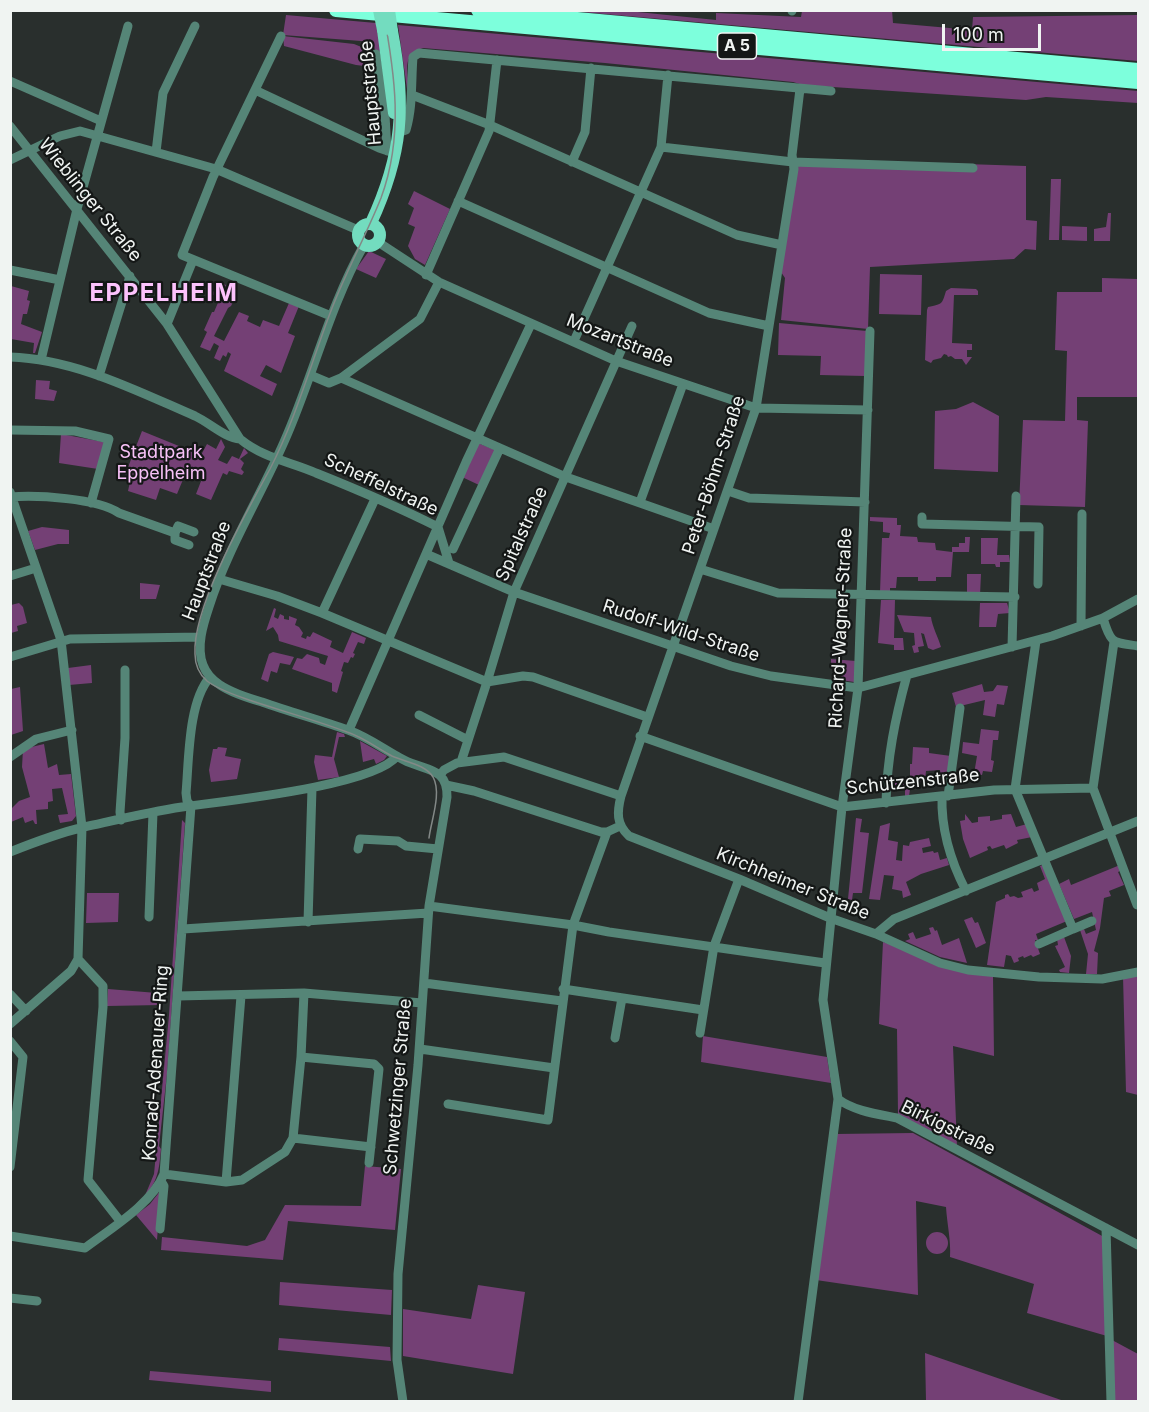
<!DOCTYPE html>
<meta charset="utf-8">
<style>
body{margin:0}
#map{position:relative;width:1149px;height:1412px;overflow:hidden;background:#292f2d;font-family:Inter,sans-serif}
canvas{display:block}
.frame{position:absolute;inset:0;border:12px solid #f0f4f2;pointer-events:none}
.scale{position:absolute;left:942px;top:24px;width:99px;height:27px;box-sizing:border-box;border:3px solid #f0f4f2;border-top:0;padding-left:8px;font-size:18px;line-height:21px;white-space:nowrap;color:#f0f4f2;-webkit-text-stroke:4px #141716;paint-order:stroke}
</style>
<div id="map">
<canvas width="1149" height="1412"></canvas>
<div class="frame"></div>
<div class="scale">100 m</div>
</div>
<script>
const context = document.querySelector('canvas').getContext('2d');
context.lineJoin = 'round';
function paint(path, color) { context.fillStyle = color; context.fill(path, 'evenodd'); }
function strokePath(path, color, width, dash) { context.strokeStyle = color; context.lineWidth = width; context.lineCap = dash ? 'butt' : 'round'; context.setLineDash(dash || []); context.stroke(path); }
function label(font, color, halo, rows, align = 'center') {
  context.font = font + ' Inter,sans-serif'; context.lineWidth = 4.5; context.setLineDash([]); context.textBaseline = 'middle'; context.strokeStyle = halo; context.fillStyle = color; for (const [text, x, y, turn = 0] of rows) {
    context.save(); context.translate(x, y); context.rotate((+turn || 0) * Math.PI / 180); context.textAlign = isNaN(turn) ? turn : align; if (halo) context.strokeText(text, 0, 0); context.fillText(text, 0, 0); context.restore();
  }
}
const green = new Path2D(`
 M892,10L893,23L972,30L973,17L1138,15V61L570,11H628L716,20V13L801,17L802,11Z
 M286,15L376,23L381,52H377L370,42L361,41L283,35Z
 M398,25L1138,91V103L1046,97L1026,100L803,85L793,82L605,63L423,48C401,56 408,70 409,89H407Z
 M283,36L354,44L369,50L373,67L356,65L284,46Z
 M936,163L1026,166V220L1037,221L1036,250L1025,249L1014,259L870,267L868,329L781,320L785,278L781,272L796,165Z
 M1051,179H1061L1059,240H1049Z
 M414,191L450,209L425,265L415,259L408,246L415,227L408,224L414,208L408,204Z
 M1108,213H1111L1110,241H1094V229L1106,227Z
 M1062,226L1087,227V241L1062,240Z
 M369,251L386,259L376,278L356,269Z
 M880,274L922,275L921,315L879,314Z
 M1102,278L1138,279V397H1077V420L1088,421L1085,507L1019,505L1023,420L1065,421L1067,351L1055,350L1057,292H1102Z
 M218,282L226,285L224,289L231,292L229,298L234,300L231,306L228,308L214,336L224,341L239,312L249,316L247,321L260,327L263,320L279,326L289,303L299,306L288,333L295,336L281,373L266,365L260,376L277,384L272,396L224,371L231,354L228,352L226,357L223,355L220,361L214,358L219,346L214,343L210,351L200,347L207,332L204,330L212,312H214L220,298L211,294V291L216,292Z
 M11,286L29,291L27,300L30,301L27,314H23L21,324L42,332L35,353H33L34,343L11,339Z
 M951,288L976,289L978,291V295H954L952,343L972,344V350H967V357H972L966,365L962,359H955L951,356L948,357L947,355L944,354L941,358L933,360L931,363L925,360L927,310L928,307C943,304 942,304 946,291Z
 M779,323L867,331L865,376L820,375L821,356L778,355Z
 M36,380L50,381L49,389L57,391L54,401L35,399Z
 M973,402L999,416L998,472L934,469L935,411L956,409Z
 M142,431L201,455L207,444L216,449L221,439L225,447L218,460L227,464L232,456L239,459L244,448L248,453L240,459L244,463L241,469L244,472L242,475L229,471L227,475L223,473L211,500L196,494L203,476L187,470L177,494L160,488L156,500L128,491L131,477L125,475Z
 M61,434L104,442L98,469L59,463Z
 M478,443L495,450L479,485L462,477Z
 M870,517L897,518V525H901L900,536L917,537L918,542L935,543L936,550L952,552V547H959V543H965V537H970L969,552H953L951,577H936V581H918V577H897L896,588H890V592H880L882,538H889L890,533L883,532V522L870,521Z
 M42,527L69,530V544H58L35,550L28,531Z
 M981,538H998L997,555H1009L1010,562H1000V567H996L995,564H981Z
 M967,574H981L980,595L967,594Z
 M140,583L160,585L156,599H140Z
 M881,600H895L894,638H903L904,650H894V645L878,643Z
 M19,603L23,607L27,623L17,626L18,631L11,633V605Z
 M980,603H1007L1010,613L998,614L996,627H979Z
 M274,608L276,609L274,617L278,619L280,614L284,616V619L289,620V616L297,619L295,625L299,627L303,633L301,637L306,639L307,636L310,637L313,632L332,641L330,647L343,653L352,632L366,638L364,644L358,642L353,653L355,654L353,658L351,657L348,663L344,662L341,671L343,672L337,693L332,691V683L292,669L297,658L302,659L307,654L319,658L320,663L325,665L328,656L279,641L278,635L273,627L266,631Z
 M897,615L931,617C932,626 938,637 941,647L933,650L928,648L924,634L921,633L924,646L918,647L919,652L914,653L912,646L915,645L914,633L904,632Z
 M273,652L294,657L290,665L280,663L277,673L271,671L268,682L261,679L269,654Z
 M831,659L856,661L854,682L841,680L842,668L831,666Z
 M91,665L92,683L69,685L68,668Z
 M982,684L984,692L993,691L997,685L1008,686L1004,705L997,704L995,717L983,715L985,700L956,707L952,693Z
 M20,687L23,731L11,735V689Z
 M981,729L999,731L998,740H993L991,760L994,761L992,772L983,771L982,775L974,774L977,756L962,753L963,742L979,744Z
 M337,732L344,734L345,737H339L334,759L339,777L318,780L314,762L315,755L332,757Z
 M360,741L387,756L384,760L376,764L374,759L363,762Z
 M44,744L48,768L57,764L59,775L71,774L76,816L72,821L60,823L58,815L68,814L62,788L52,789L53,801L48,802V809L36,810L37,824H35L33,820L25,823L23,817L11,822V809L19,801L30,797L22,767L23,749Z
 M218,747L227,748L225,756L241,759L237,779L211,782L209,770L213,749H217Z
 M913,747L929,748V753L951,756L947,778H941L940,770L926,771L925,781L911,783L909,796L905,797V785H895V782H910V764H912Z
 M965,814L972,823L978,822V817L990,816V821L1002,819V815L1011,814L1016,827L1027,824L1032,837L1017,840L1018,843L1006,849L1004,845L992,849L990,846L987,847L988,850L970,858L963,839L960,821L965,820Z
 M856,818L862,819L860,832L869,833L862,893H853L852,900L848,899Z
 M182,820L185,823L167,1074L159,1146L161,1149C159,1171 158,1180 144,1198L154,1174L169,1015Z
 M890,823L888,840L898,842L896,860L902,861L903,845L909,846L910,842L929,838L931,846L922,848L923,853L933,851L934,853L938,852L940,860L947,858L949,865L921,874L906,882L911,895L903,898L902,891L892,889L894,876L884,875L880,900L869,899L880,826Z
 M1043,865L1067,921L1036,934L1038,940H1035L1040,954L1033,957L1031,955L1024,958L1023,956L1018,958L1019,961L1014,963L1011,956L1006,955L1004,967L987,965L996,902L1005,898V895L1008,894L1010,897L1014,896L1018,898L1023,897L1021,892L1032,888L1034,892L1039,890L1037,883L1045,879L1040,866Z
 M1120,865L1122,870L1118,872L1124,885L1109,891L1111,896L1104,898L1100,928L1094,951L1098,953L1097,974H1086L1088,954L1080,930L1084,929L1086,934L1096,930L1092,912L1074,919L1059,884L1069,879L1071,885Z
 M87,893H119L118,922L86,923Z
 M972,917L975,923L978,922L986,943L976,948L964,920Z
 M933,927L935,931L937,930L942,945L959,938L967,963L940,957L905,941L910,939L908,934L913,932L916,939L931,934L929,928Z
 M1064,937L1071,956L1069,973L1060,972L1059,970L1065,967L1055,946L1058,945L1057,939Z
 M883,942L993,976L994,1056L953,1046L957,1147L898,1114L897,1029L879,1024Z
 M1138,973V1095L1126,1092L1123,976Z
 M108,989L157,993L163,991L161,1005L107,1006Z
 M703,1036L827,1057L831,1083L701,1062Z
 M913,1133L1104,1237L1107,1336L1027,1313L1034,1284L950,1257C951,1240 947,1224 946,1207L916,1201L918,1295L816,1280L835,1134Z
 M365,1166L401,1169L395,1230L288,1221L283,1260L161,1250L162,1237L247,1246L265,1240L285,1205L361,1206Z
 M161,1190L157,1240L136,1215L150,1204Z
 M926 1243a11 11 0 1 1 22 0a11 11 0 1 1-22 0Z
 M280,1282L392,1290L391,1315L279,1305Z
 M478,1285L525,1292L513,1374L403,1356V1309L471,1319Z
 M279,1338L390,1347L391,1361L278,1350Z
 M1112,1340L1138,1354V1401H1114Z
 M925,1353L1064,1401H926Z
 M150,1371L271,1381V1392L149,1380Z`);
const minor = new Path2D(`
 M792,10V11
 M281,36L213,177L182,255L331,316
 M376,54L385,115L387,151
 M10,81L101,121
 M800,89L792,155L794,169L756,408L621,796C617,812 616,824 629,836L739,879L830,918L876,934L940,963L968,970L1039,977L1102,979L1138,972
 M255,90L379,148L394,153
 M412,95L490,125L737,235L782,245
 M10,126L167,324L240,439C265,459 289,461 316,473C356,489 398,507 438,527L449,563
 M400,132L406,130C413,106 411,82 413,57L419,53L831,91
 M661,147L793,162L973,168
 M156,152L163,93L195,26
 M10,160L60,136L80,131L216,169L358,230
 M572,162L585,132L591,68
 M458,201L709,313L769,326
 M378,242L439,282L616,361L756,408L868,410
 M364,245C329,307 313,377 284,442C260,497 227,550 209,607C203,625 196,647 203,665C206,673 212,680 220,685C232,693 248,698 262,702C290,712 320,720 348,730C368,737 385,750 404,760C425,771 448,767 447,797L429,906L418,1065L398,1274L397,1360L403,1402
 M10,270L60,280
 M426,275L489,131L497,60
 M167,324L193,260
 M574,341L661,147L668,75
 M10,357C75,359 137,391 195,416C210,423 225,438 240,439
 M41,360L77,209L128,26
 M310,375L329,383L341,378L420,319L439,282
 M99,376L130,276
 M341,378L566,477L714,529
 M10,430L75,431L109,439L91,503
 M728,491L749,498L865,502
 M10,492L61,640L82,827L78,959L71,971L10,1024
 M10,497C37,495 97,498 119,513L175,533
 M640,502L683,384
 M922,517V524L1039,527L1038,584
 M189,545L175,540V533L178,526L194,532
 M453,549L500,448
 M426,554L514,592L731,666L771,676L858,688L1052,636L1103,618L1138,599
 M700,569L778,593L1015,597
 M10,576L36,568
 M219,579L277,596L322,613L487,682
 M322,613L375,499
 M1103,618C1111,645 1113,642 1138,646
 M1081,626L1082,514
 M1036,641L1015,789L1073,929L1039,944
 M1114,642L1093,788L1137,905L1138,904
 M1012,647L1016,496
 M10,657L70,639L201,637
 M487,682L523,676L533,677L647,717
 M419,715L468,740
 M349,730L466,462L531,324
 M640,736L842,807L994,790L1093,788
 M10,757L36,739L72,730
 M461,762L487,682L514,592L632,326
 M440,775L444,770L457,763L504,757L621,796
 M446,785L474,791L601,832H607L620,826
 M942,796C941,829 951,862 966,891
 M948,796L960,708
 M886,803C887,758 895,719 907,675
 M191,806L187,801L186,793C189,760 188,702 210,677
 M121,820L120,812L125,738V670
 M358,849L360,839L398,841L406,846L438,849
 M10,852C35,842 59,833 84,827C116,820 149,812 182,807C224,801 374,786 397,756
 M429,906L573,925L609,932L825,963
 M149,917L153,813
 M308,922L312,788
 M183,929L428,913
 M1073,929L1092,921
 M876,934L894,919L1138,821
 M78,959L103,986V1007L88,1180L120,1221
 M424,983L562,1001
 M563,989L703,1010
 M10,994L26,1011
 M178,996L304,993L422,1003
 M700,1033L714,946L739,879
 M615,1038L622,998
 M10,1041L23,1057L10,1167
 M420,1049L554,1068
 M301,1057L374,1064L379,1069L369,1163
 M838,1099C854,1111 877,1114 897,1118L1138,1245
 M448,1104L548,1120L573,925L607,832
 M293,1138L371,1147
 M164,1174L226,1182L242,1180L285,1152L293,1138L301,1057L304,993
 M226,1182L241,996
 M1106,1228L1111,1402
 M160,1229L164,1186L161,1181
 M10,1236L85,1248C110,1229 152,1204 164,1174L191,806
 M10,1298L37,1301
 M798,1402L838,1099L823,1000L842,807L858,688L870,331`);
const major = new Path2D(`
 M383,30L394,113
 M371,223C403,154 406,105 392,31
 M358 235a11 11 0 1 1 22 0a11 11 0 1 1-22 0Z`);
const highway = new Path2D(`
 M336,10L1138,82
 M478,10L1138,70`);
const tram = new Path2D(`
 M383,10C395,74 404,136 381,198C365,238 344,275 329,316C310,367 295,420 270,469C247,511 192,608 195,654C195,664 199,674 207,681C219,690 235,695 249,700C282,711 315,720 347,732C363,737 377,748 392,756C405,762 425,764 433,777C442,793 431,821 429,838`);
const majorBridge = new Path2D(`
 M379,10L383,30
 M389,10L392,31`);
const shields = [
 [737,46,39]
];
const shieldNames = [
 ["A 5",737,46]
];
const streetNames = [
 ["Hauptstraße",371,93,-95],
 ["Wieblinger Straße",90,200,51],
 ["Mozartstraße",620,341,22],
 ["Peter-Böhm-Straße",714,475,-72],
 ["Scheffelstraße",381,485,25],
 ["Spitalstraße",522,534,-66],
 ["Hauptstraße",207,571,-69],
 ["Richard-Wagner-Straße",841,628,-87],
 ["Rudolf-Wild-Straße",681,631,18],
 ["Schützenstraße",913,782,-6],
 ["Kirchheimer Straße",793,884,22],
 ["Konrad-Adenauer-Ring",156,1063,-86],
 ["Schwetzinger Straße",398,1087,-85],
 ["Birkigstraße",948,1128,26]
];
const parkNames = [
 ["Stadtpark",161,453],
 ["Eppelheim",161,474]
];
const districtNames = [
 ["EPPELHEIM",164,294]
];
paint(green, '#744075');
strokePath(minor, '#558577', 9);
strokePath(major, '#73dcbf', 12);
strokePath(highway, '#7dffdc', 14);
strokePath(tram, '#838987', 1.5);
strokePath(majorBridge, '#73dcbf', 12);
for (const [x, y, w] of shields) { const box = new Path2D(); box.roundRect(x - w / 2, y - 13, w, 26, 4.5); context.fillStyle = '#141716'; context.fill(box); strokePath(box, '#f0f4f2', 1.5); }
label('bold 16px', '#f0f4f2', null, shieldNames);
label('18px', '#f0f4f2', '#141716', streetNames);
label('18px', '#f7c1f7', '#141716', parkNames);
context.letterSpacing = '1.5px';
label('bold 24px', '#fcc2fc', '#141716', districtNames);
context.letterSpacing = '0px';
</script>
